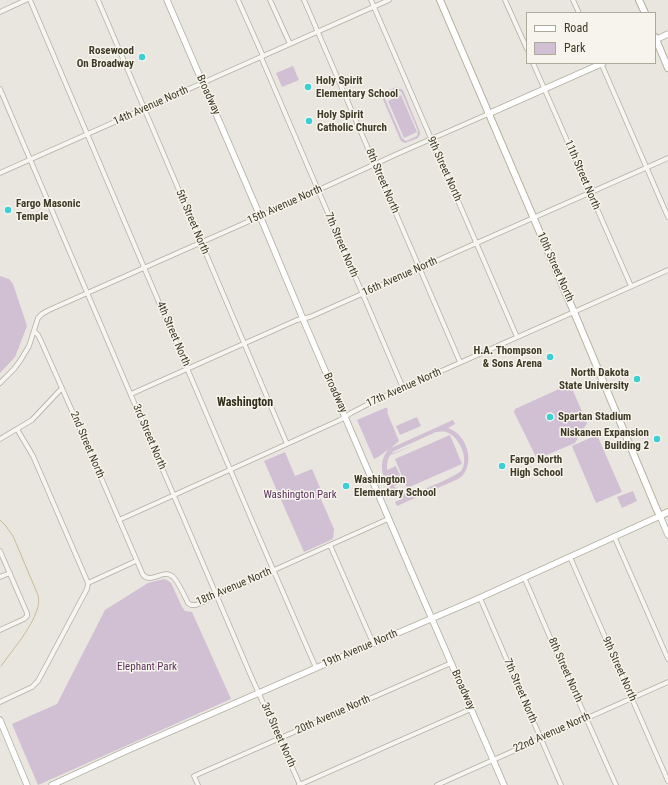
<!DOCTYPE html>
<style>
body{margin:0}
#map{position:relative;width:668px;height:785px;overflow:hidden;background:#e8e6de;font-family:"Roboto Condensed",sans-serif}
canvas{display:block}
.legend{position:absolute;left:526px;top:12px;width:130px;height:52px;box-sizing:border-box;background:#f6f4ed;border:1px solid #adaa9d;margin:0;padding:5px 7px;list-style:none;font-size:12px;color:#403b26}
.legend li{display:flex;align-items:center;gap:8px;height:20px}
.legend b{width:20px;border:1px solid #adaa9d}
</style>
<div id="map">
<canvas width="668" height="785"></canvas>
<ul class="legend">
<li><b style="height:5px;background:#fff"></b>Road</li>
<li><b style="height:11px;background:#d1bfd3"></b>Park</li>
</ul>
</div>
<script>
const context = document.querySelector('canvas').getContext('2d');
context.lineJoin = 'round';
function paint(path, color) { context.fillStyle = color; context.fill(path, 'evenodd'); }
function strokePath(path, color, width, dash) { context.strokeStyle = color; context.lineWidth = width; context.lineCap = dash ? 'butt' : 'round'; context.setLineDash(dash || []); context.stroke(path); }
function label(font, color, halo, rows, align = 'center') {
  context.font = font + ' "Roboto Condensed",sans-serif'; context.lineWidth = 3; context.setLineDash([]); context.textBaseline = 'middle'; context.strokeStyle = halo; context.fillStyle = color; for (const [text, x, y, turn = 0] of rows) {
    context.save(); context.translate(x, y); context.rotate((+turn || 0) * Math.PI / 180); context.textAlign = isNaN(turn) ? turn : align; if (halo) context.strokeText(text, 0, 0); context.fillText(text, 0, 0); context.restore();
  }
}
const green = new Path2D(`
 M293,66L299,80L282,87L276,73Z
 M396,87L403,90L420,132V134L418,138L405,143L401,141L400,139L382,97L383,93ZM396,90L400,91L402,93L418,131L417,136L406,141L402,138L385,99L386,96Z
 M401,95L417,132L404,138L388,101Z
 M0,276L9,279L13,284L27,326L15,357L0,373Z
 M570,384L587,423L575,443L537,459L514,412L515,409Z
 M385,408H387L388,411L387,412L399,441L391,448L453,420L455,424L448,428C464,433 473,455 466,470C464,474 462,477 458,479L397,506L395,502L403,498C385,490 374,465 389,449L378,457L374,459L357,420ZM436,432C439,432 442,431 446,432C459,436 470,459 461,471C456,476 414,495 407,494C402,494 398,490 394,486L403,482L396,466L387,470C387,464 387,459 391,454V455L414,445L391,454L394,451Z
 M417,417L421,426L400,435L396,426Z
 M450,435L462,464L407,488L395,459Z
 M597,435L622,492L596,503L572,446Z
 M285,452L295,476L312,469L323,495L320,497L334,529L333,539L304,552L264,461Z
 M633,491L637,501L622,508L617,497Z
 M164,579L167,580L171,583L182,607L185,611L192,612L231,699L38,785L12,724L57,704L105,610L148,583Z`);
const stream = new Path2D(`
 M0,520L5,525L13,536L38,595C39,600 39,605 37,610C32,627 12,651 1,666`);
const street = new Path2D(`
 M30,0L259,537L316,668
 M98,0L287,444
 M238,0L263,56
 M270,0L290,44
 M304,0L460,362
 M371,0L517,337
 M505,0L527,49
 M573,0L579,13
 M0,12L26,0
 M261,57L403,388
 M533,63L631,286
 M601,63L668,217
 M0,89L251,676L300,785
 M0,173L389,0
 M35,332L38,335L41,341L77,422L143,575C152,584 162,569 172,576C177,579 185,597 188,603L191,605H196L388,519
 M0,383L14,369L20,361L29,346L38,318L42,314L49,310L290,203L397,154L488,114
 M131,394L297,320L310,317L668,158
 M17,429L33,456L88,583
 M0,439L32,420L62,388
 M119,520L340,420L351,413L374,401L668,270
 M614,536L668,659
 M330,545L373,643
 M0,551L27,613V616L24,619L0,630
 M570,557L668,781
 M0,577L10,573
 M524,577L549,635L616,785
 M88,583L136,561
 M480,598L561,785
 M0,702L32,687L38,681L87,589L88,583
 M198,785L194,776L451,663
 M299,785L471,709
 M437,785L668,682`);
const secondary = new Path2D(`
 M167,0L260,216L303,319L345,417L412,573L504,785
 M655,40L668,34
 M488,114L603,63
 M0,720L27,785
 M52,785L128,750L316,668L475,600L660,516L668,535`);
const primary = new Path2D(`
 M440,0L574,312L657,510L660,516L668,512
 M639,0L645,13
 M655,37L668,68`);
const markers = [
 [142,57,4,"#3cd0d4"],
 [308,87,4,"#3cd0d4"],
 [309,121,4,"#3cd0d4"],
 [8,210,4,"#3cd0d4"],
 [550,357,4,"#3cd0d4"],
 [637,379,4,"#3cd0d4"],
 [550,417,4,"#3cd0d4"],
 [657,439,4,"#3cd0d4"],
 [502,466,4,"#3cd0d4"],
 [346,486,4,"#3cd0d4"]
];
const poiNames = [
 ["Rosewood",134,51,"right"],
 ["On Broadway",134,64,"right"],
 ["Holy Spirit",316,81],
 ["Elementary School",316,94],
 ["Holy Spirit",317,115],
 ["Catholic Church",317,128],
 ["Fargo Masonic",16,204],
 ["Temple",16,217],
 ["H.A. Thompson",542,351,"right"],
 ["& Sons Arena",542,364,"right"],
 ["North Dakota",629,373,"right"],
 ["State University",629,386,"right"],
 ["Spartan Stadium",558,417],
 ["Niskanen Expansion",649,433,"right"],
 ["Building 2",649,446,"right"],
 ["Fargo North",510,460],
 ["High School",510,473],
 ["Washington",354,480],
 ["Elementary School",354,493]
];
const streetNames = [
 ["Broadway",208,95,66],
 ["14th Avenue North",151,106,-24],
 ["9th Street North",444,169,66],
 ["11th Street North",582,175,67],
 ["8th Street North",382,181,67],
 ["15th Avenue North",285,205,-24],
 ["5th Street North",192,222,67],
 ["7th Street North",341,245,67],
 ["10th Street North",555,267,66],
 ["16th Avenue North",400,277,-24],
 ["4th Street North",173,334,67],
 ["17th Avenue North",404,388,-24],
 ["Broadway",335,393,66],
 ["3rd Street North",149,437,67],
 ["2nd Street North",87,445,67],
 ["18th Avenue North",234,587,-23],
 ["19th Avenue North",360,649,-23],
 ["9th Street North",619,669,66],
 ["8th Street North",565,670,66],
 ["Broadway",463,690,66],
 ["7th Street North",520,691,67],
 ["20th Avenue North",333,715,-24],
 ["22nd Avenue North",552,733,-24],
 ["3rd Street North",278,735,66]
];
const parkNames = [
 ["Washington Park",300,495],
 ["Elephant Park",147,667]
];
const neighbourhoodNames = [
 ["Washington",245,403]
];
paint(green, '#d1bfd3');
strokePath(stream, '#cabb97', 1);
strokePath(street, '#b2afa3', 5.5);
strokePath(secondary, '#b2afa3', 7);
strokePath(primary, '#b5af9d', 8);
strokePath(street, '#f6f5f1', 4);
strokePath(secondary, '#fff', 5.5);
strokePath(primary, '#fff', 6);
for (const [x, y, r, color] of markers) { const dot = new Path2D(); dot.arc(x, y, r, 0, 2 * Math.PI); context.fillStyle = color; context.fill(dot); strokePath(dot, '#f6f4ed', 1.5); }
label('bold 11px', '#403b26', '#f6f4ed', poiNames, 'left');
label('11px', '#403b26', '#f6f4ed', streetNames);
label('11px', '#5c335c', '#f6f4ed', parkNames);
label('bold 12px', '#302d19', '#f6f4ed', neighbourhoodNames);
</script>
